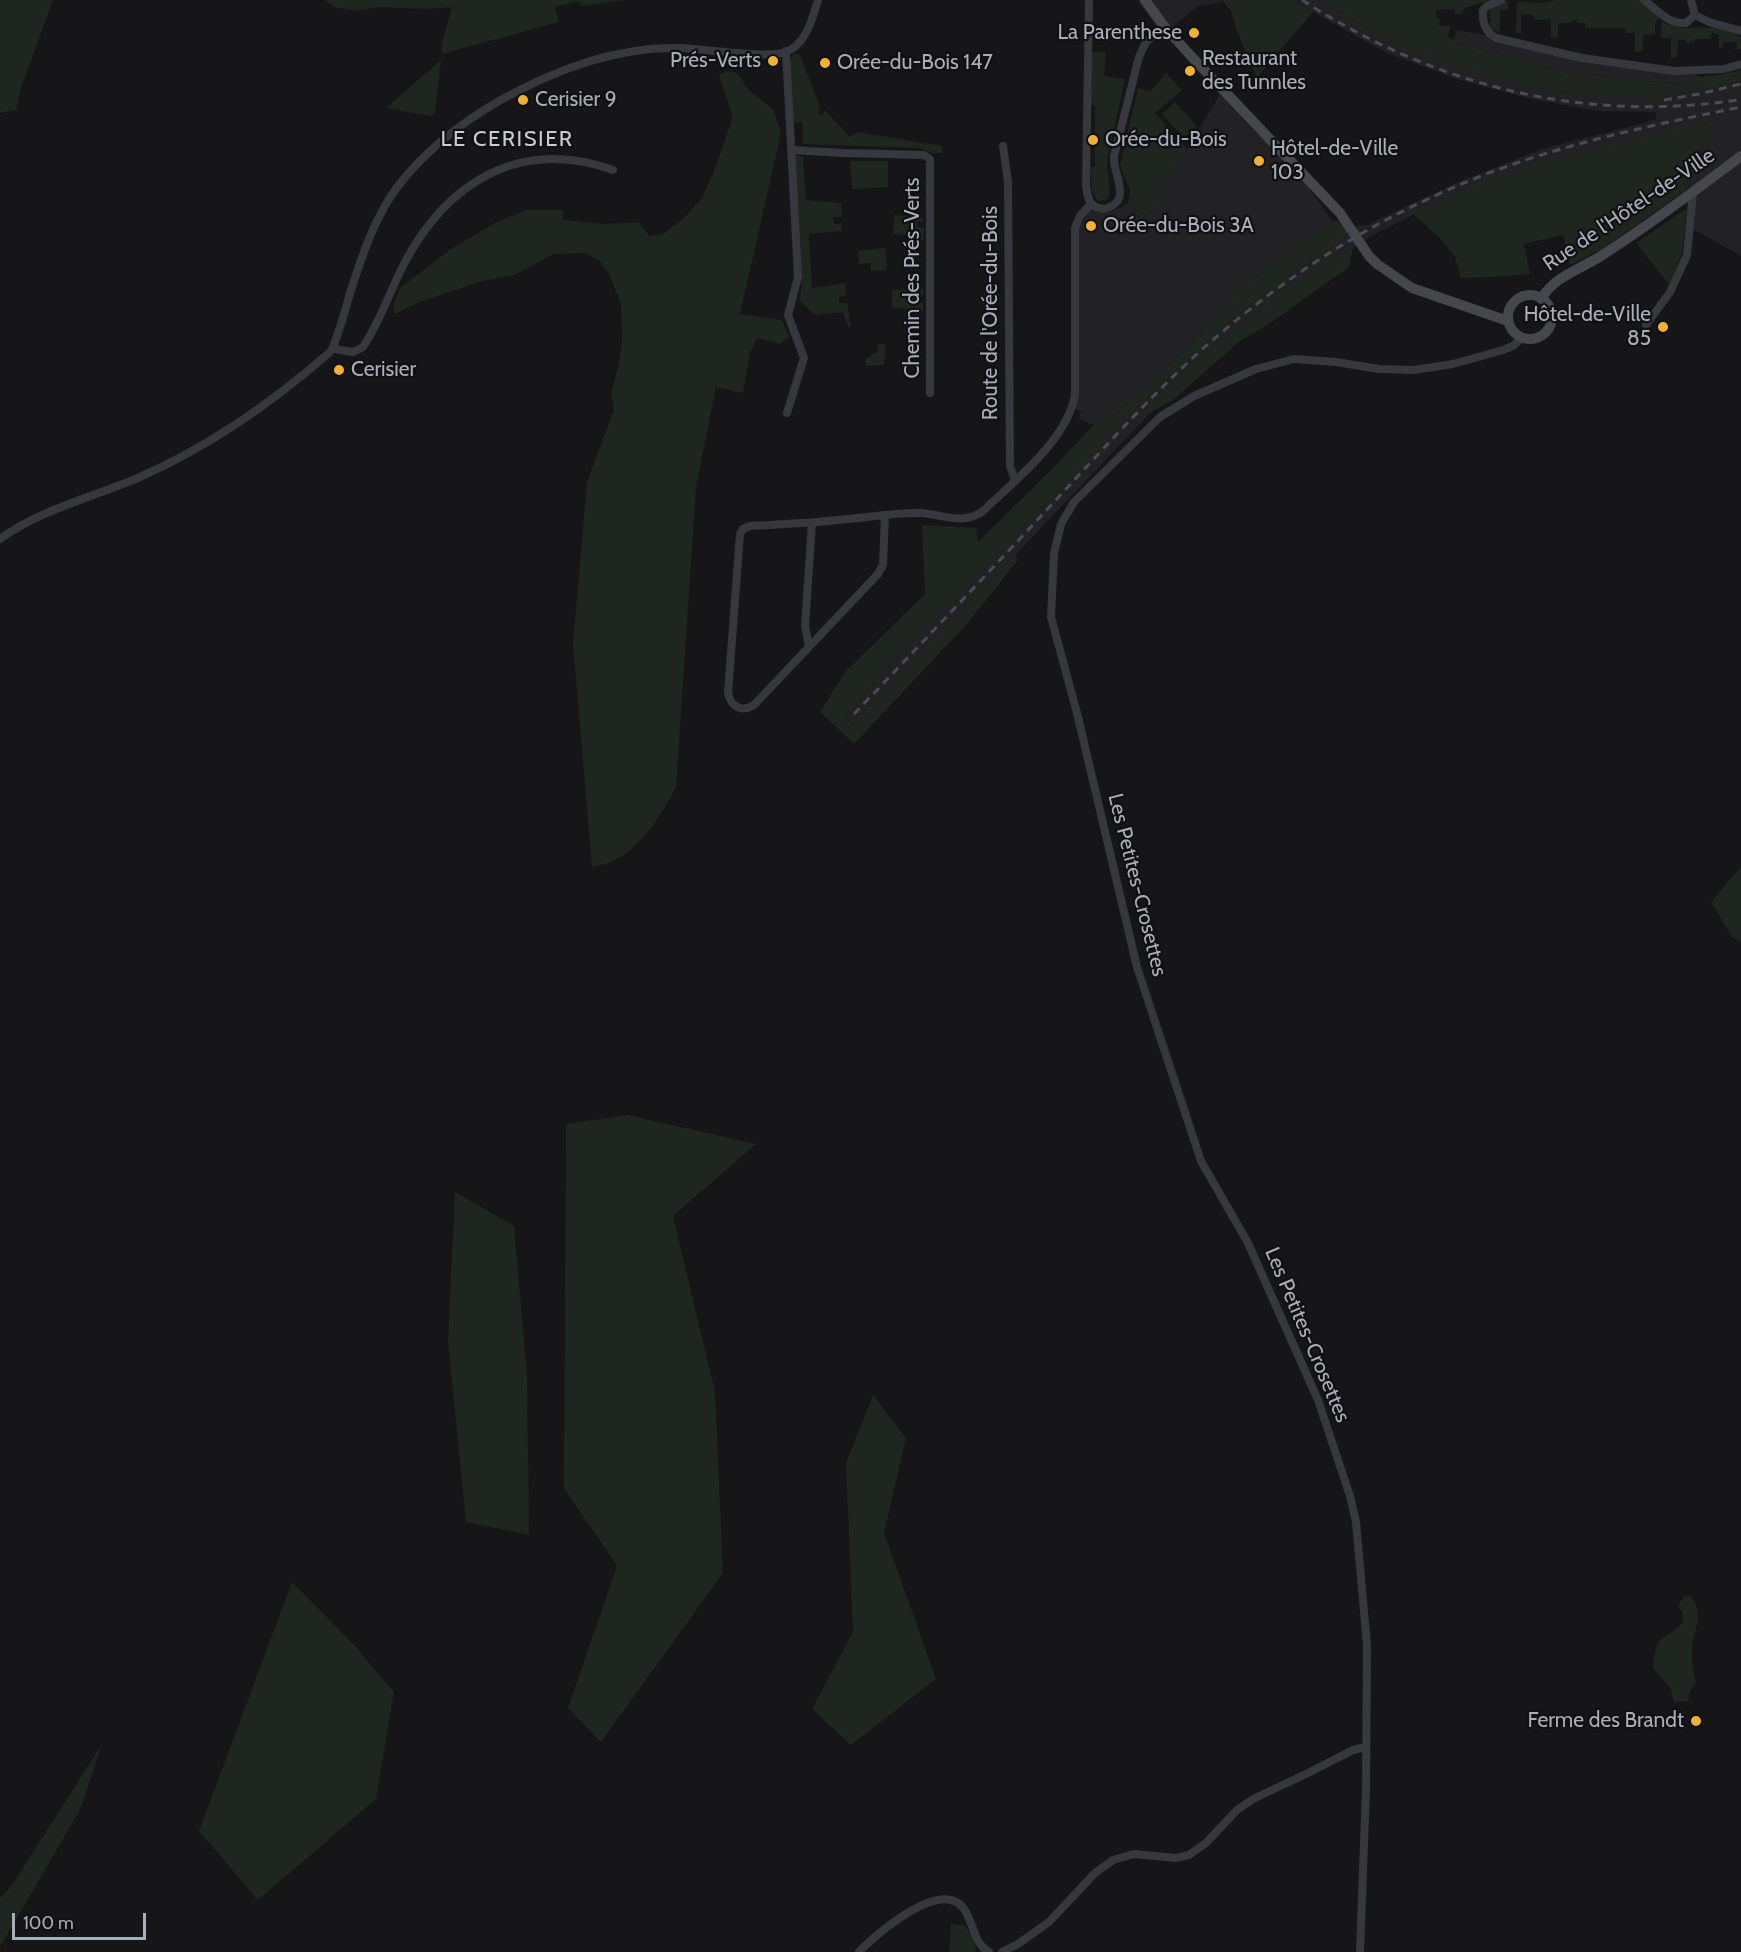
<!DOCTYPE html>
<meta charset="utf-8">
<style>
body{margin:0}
#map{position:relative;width:1741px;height:1952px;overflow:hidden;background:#161618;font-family:Cabin,sans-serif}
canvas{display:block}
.scale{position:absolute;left:12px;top:1913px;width:134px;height:27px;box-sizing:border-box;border:3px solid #a8adb8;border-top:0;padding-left:8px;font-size:18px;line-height:21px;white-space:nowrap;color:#a8adb8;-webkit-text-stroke:4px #111113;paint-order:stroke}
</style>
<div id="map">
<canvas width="1741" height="1952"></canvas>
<div class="scale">100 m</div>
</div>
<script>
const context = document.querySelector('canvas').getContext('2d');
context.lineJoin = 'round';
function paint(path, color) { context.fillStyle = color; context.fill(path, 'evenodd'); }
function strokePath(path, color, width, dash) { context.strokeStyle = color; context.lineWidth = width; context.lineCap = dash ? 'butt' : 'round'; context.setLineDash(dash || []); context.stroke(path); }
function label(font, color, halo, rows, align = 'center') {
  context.font = font + ' Cabin,sans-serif'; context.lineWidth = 4.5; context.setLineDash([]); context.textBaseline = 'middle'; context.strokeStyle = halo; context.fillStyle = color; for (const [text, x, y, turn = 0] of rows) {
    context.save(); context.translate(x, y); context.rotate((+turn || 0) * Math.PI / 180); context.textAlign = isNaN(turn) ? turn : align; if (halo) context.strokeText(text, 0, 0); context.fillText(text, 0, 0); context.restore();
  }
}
const built = new Path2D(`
 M1137,0H1222V2L1198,6L1163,35Z
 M1294,0H1319L1379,35L1532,87L1598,97L1658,98L1741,81V256L1686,225L1691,168L1715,120L1469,187L1371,236L1281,296L1235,330L1189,372L854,725L844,716L882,674L1102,442L1136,408L1232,320L1293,273L1342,240L1358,225L1365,226L1456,183L1542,149L1655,120L1657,112L1597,111L1528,98L1459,80L1387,53L1313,12Z
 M1456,30L1488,36L1559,56L1697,72V82L1694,86L1563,72L1454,42Z
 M1220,94L1257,134L1265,126L1334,223L1243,286L1200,337L1105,424L1099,419L1094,425L1079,419L1081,411L1076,409L1079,386L1078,228L1092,207L1113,211L1128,203L1146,216L1160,189L1187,149Z`);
const green = new Path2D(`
 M0,0H53L21,88L16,110L0,113Z
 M325,0H626L581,6L579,1L555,7L559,22L442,54V43L452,7L428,9L380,7L356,11L334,7Z
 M1222,0H1294L1313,12L1257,78L1237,31L1231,11Z
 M1319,0H1491L1465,8L1462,14H1455V9L1436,10V18H1439V26H1451L1448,37L1454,39V42L1563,72L1694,86L1697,82V77L1719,75L1741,70V81L1659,98L1598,97L1532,87L1446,62L1379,35Z
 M1556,0H1638L1661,17L1655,22V34L1643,35V51L1635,52V33H1626V28H1585V23H1577V20L1570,21V23H1558V38L1551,37V19L1534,20V15L1521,14V33H1516L1517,1L1542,3Z
 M1508,1V10H1500V32L1491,29L1489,12L1491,8L1501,2Z
 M1661,21C1684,36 1718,18 1741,38V49H1734L1737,47L1736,42H1723V48H1719V35L1712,33L1711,39H1695V42L1686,43V40H1678L1677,58L1671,57V38H1661Z
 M1092,52H1106L1104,76L1125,79L1107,162C1107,173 1111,186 1109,197L1106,200L1098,201L1092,192L1090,167L1095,166V105H1089Z
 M794,53L800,55L820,107L818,114L822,116L825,110L850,137L858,132L942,146V153H931L921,148L803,144L802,122L792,123C791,105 785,67 794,53Z
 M441,60L435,114L431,116L386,108Z
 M726,71L736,72L750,91L773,109L781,133L740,314L782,320L789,337L780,344L757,338L750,353L743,393L716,387L696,487L676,787C662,814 644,845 615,860C609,864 599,865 592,867L573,644L587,482L614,410L611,393L618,368L622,342L621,304L610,276L600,261L585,253L553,254L515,275L482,281L417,303L395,314L393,305L399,289L451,249L495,223L526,210H563V220L605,224L639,222L649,236L663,234L683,219L702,198L715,169L733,117L719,76Z
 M1166,73L1182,90L1155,113L1187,149L1160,189L1166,197L1146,216L1128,203L1130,190L1120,166L1138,88L1151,91Z
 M1175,102L1197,126L1184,138L1162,114Z
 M1715,120L1691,168L1689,186L1685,191L1602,249L1570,265L1563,235L1524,244L1530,274L1492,277L1461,278L1455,257L1441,239L1413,214L1469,187L1557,158Z
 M794,156H803L806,200L841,203L842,217H833L834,224H842V231L809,234L812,288L845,283L846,296L839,297V303H847L851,326L848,327L843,312L815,315L799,300L802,286Z
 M850,161H888V187L852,189Z
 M1687,208L1682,253L1669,284L1636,243Z
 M894,215L923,218V222L918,221L917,227L924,228L923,241L918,240V236L893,234Z
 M1337,220L1350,231L1342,240L1293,273L1232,320L1136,408L882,674L844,716L853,725L1014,555L1018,560L968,623L854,744L820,712L845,672L925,594L922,525L976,528L978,542L1056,465L1099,419L1105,424L1200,337L1243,286Z
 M1353,247L1349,267L1266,326L1240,341L1173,400L1146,415C1175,385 1204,355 1236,329C1274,299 1314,273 1353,247Z
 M885,248L887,270L871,271L870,263L859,264L858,251Z
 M923,289L924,295H918V303H923V312L892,307V290Z
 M878,344H886L884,365L866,366L865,359L877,352Z
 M1741,868V942L1732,937L1711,902L1729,880Z
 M628,1115L756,1144L673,1216L715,1392L723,1573L601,1742L568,1708L617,1566L564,1488L566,1124Z
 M455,1192L514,1226L527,1375L529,1535L466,1522L448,1341Z
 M873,1395L906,1438L884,1533L936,1679L851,1745L812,1709L853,1632L846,1463Z
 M292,1582L353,1644L394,1692L376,1799L258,1900L199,1831Z
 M1684,1596H1691C1705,1617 1694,1627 1692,1648C1691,1660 1693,1671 1696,1682L1690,1691L1688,1701L1674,1702L1671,1689L1653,1668C1656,1634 1660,1643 1683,1623V1613L1678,1606Z
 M102,1744L80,1810L0,1947V1898L10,1888Z
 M951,1924L965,1925L975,1943L976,1952H949Z`);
const street = new Path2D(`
 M1089,0L1086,185C1087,191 1087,198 1091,203C1100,214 1119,207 1120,194C1121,181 1113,169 1114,156L1139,57L1146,42L1164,26
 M1501,0L1487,6L1483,10C1482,22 1485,32 1496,38L1582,58L1675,71L1724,69L1741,64
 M1644,0C1658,10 1667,24 1686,23L1695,15
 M1691,0L1695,15
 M1695,15L1709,22L1741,31
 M786,51L798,277L788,315L804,358L787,413
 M1003,146L1008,182L1010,466L1015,480
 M791,150L843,153L924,155L930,159V393
 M1646,325L1670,292L1687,255L1693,193
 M334,349L353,352L363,347C380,322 390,291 404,264C447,182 520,137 613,170
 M885,515L883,565L878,574L754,705C741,713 730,706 728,692L740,534L743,529L750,526C783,524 815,523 847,519C871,517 897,512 921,513C943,514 963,526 983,511C1015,480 1067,440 1075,395V228L1080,216L1091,204
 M0,539C41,509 94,497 140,477C210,446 273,402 330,352C336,346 348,299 352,287C363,253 376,215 398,186C425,151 461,123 499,101C554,70 615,46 680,48C705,49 766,59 786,52C807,43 812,19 818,0
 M809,646L805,626L812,523
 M859,1952C876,1934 942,1877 964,1909C974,1923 973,1943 989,1952
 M1002,1952L1018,1944L1049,1922L1095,1873L1113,1860L1134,1854L1176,1858L1189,1855L1206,1843L1237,1810L1253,1799L1306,1774L1353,1750L1366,1747
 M1360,1952L1366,1789L1367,1645L1356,1522L1350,1496L1318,1400L1248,1243L1201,1161L1137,967L1077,713L1051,617L1054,554L1061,524L1074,502L1160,417L1194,396L1256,369L1294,359L1336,362L1379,369L1414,370L1453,364L1503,350L1513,346L1522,338`);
const secondary = new Path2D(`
 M1145,0L1164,26L1190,55L1340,213L1369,256L1377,264L1412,288L1508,321
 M1508 317a22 22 0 1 1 44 0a22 22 0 1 1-44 0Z
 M1541,299C1555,276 1579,270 1601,256C1649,225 1695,191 1741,156`);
const rail = new Path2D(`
 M1302,0C1435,86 1582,123 1738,100
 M1664,100L1699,94L1741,84
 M854,714C922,643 989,572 1056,500C1102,450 1148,399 1198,353C1267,291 1344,238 1428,199C1528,151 1633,129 1741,107`);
const markers = [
 [1194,33,6,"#f2b134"],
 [773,61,6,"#f2b134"],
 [825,63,6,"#f2b134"],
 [1190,71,6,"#f2b134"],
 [523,100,6,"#f2b134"],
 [1093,140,6,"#f2b134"],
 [1259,161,6,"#f2b134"],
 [1091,226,6,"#f2b134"],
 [1663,327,6,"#f2b134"],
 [339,370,6,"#f2b134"],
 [1696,1721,6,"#f2b134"]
];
const poiNames = [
 ["La Parenthese",1182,33,"right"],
 ["Restaurant",1202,59],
 ["des Tunnles",1202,83],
 ["Prés-Verts",761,61,"right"],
 ["Orée-du-Bois 147",837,63],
 ["Cerisier 9",535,100],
 ["Orée-du-Bois",1105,140],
 ["Hôtel-de-Ville",1271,149],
 ["103",1271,173],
 ["Orée-du-Bois 3A",1103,226],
 ["Hôtel-de-Ville",1651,315,"right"],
 ["85",1651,339,"right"],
 ["Cerisier",351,370],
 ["Ferme des Brandt",1684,1721,"right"]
];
const streetNames = [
 ["Rue de l'Hôtel-de-Ville",1629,210,-34],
 ["Chemin des Prés-Verts",913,278,-90],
 ["Route de l'Orée-du-Bois",991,313,-90],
 ["Les Petites-Crosettes",1137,885,76],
 ["Les Petites-Crosettes",1307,1335,67]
];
const neighbourhoodNames = [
 ["LE CERISIER",507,140]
];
paint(built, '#222225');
paint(green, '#1e261f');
strokePath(street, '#37383d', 8);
strokePath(secondary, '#45474d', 10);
strokePath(rail, '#4a4c52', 3, [8, 6]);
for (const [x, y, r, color] of markers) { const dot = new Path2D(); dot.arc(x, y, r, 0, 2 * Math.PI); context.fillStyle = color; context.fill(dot); strokePath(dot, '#111113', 2); }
label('21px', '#a8adb8', '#111113', poiNames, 'left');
label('21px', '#a8adb8', '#111113', streetNames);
context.letterSpacing = '1.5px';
label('22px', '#c9ccd4', '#111113', neighbourhoodNames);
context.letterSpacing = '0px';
</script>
